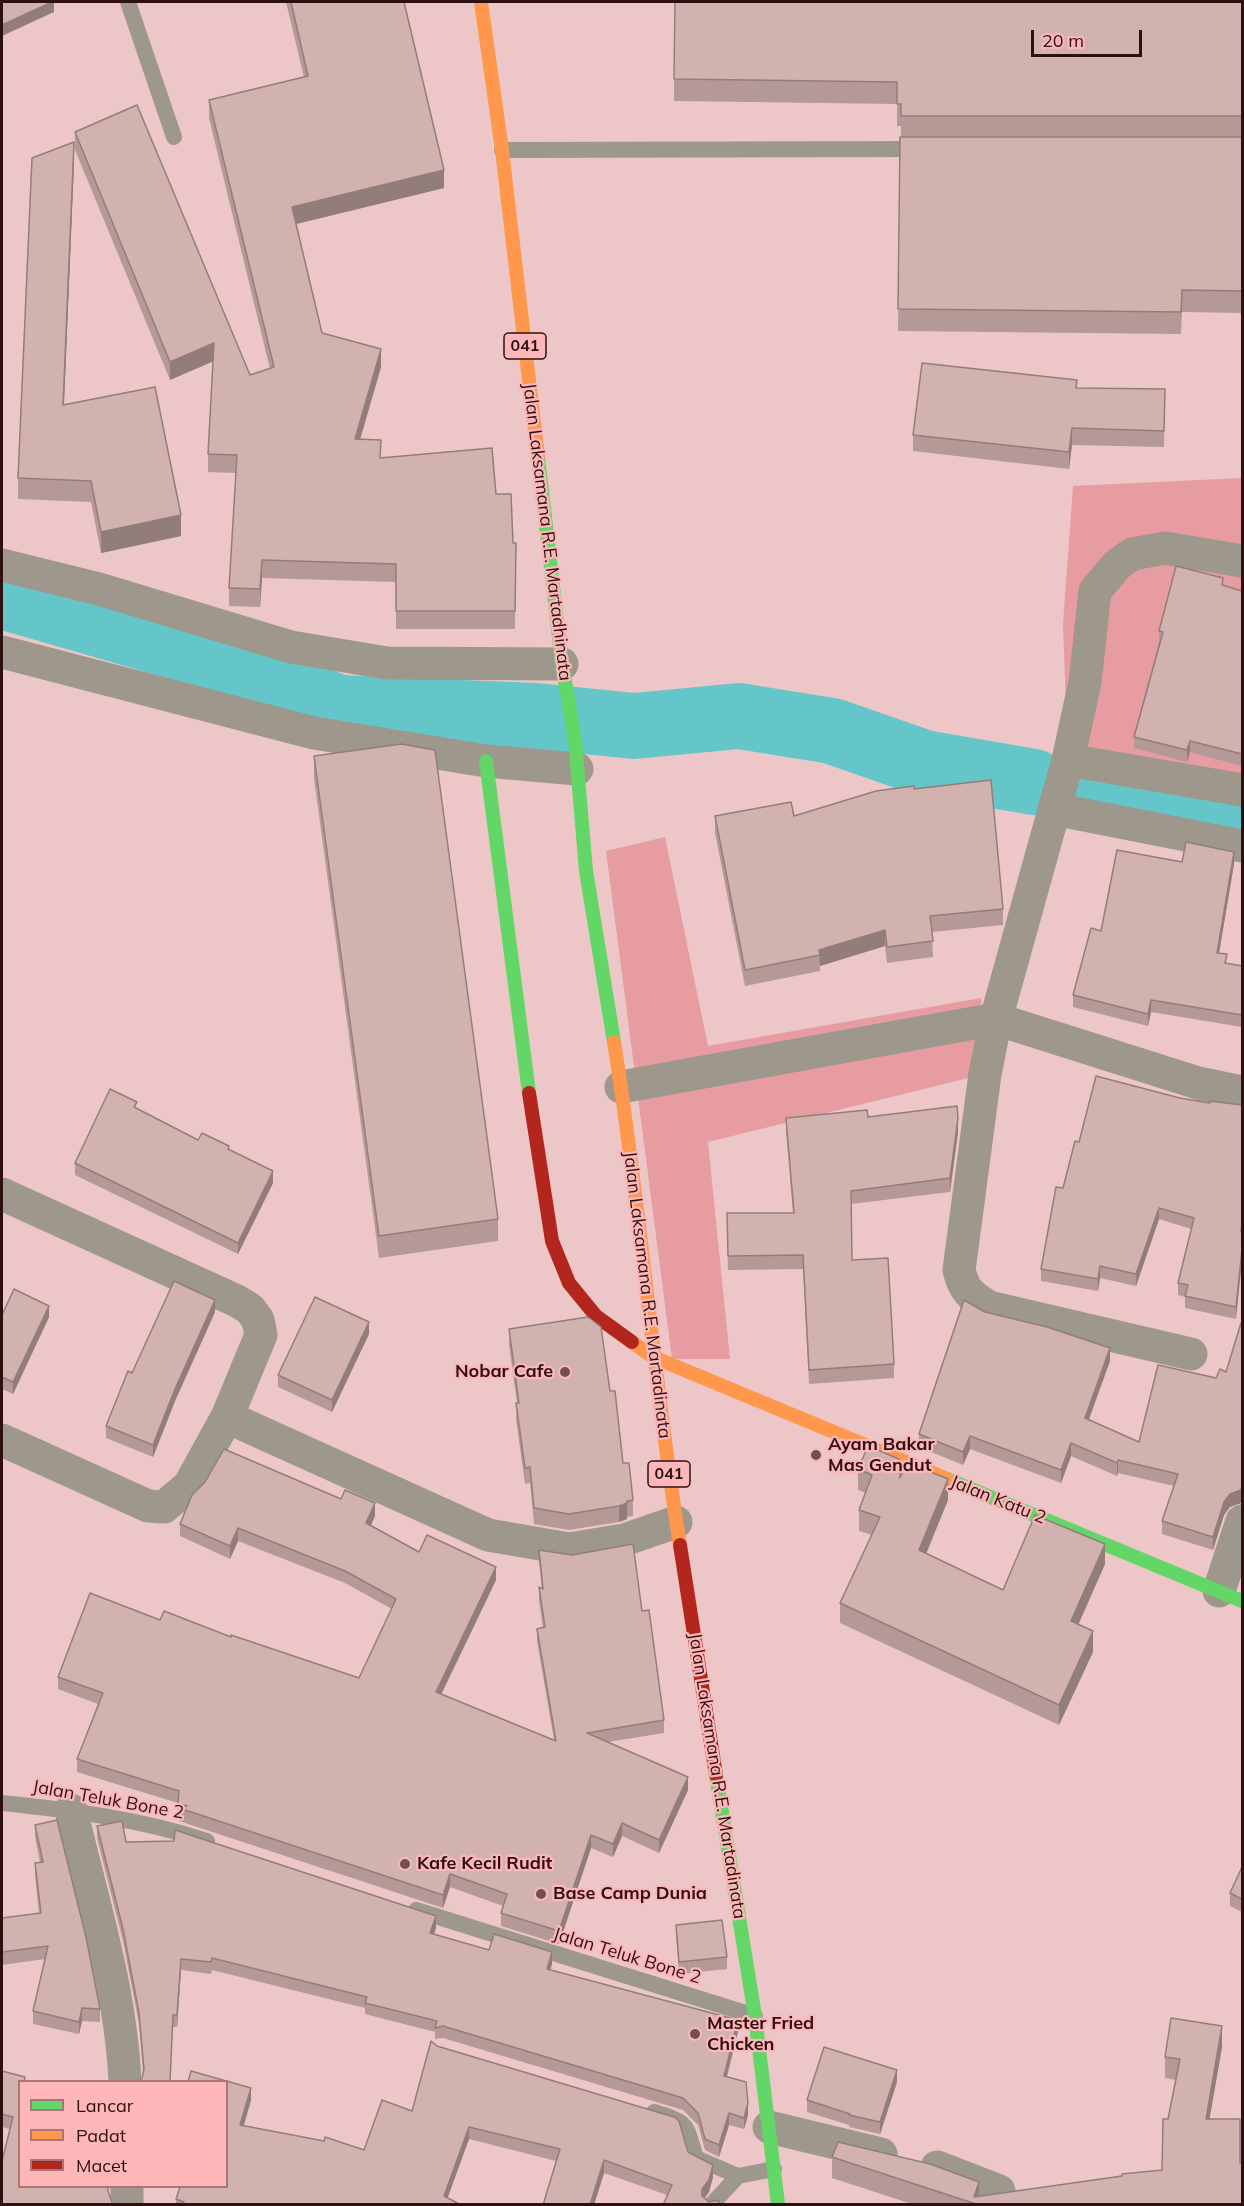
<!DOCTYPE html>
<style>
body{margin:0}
#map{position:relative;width:1244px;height:2206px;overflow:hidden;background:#edc7c8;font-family:Mulish,sans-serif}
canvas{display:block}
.frame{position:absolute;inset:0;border:3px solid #2f1012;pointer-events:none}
.legend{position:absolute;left:18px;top:2080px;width:210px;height:108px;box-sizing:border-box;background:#fdb7b9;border:2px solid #ab7476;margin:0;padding:8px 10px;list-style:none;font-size:18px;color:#2f1012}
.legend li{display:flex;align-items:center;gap:12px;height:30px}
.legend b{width:30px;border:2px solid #ab7476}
.scale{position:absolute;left:1031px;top:30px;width:111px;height:27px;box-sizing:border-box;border:3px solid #2f1012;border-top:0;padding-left:8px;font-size:18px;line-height:21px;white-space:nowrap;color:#2f1012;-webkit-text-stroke:4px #fdb7b9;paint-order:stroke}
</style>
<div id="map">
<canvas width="1244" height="2206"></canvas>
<div class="frame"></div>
<ul class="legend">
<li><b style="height:8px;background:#63d668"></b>Lancar</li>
<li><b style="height:8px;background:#ff974d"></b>Padat</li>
<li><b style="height:8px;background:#b3261e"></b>Macet</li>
</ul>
<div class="scale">20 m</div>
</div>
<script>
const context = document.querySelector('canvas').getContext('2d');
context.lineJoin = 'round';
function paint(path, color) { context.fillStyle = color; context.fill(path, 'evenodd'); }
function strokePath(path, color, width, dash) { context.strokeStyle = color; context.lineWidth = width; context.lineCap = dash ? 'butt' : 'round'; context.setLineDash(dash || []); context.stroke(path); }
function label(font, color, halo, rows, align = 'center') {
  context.font = font + ' Mulish,sans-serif'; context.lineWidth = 4.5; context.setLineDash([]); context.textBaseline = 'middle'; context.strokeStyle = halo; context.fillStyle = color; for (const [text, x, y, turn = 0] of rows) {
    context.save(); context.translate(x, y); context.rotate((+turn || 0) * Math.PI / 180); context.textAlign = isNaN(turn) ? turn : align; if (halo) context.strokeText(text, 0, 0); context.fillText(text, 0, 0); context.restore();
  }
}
const green = new Path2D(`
 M1242,478V790L1068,760L1063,624L1073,486Z
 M665,837L708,1046L981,998L985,1074L708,1142L730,1359H672L606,851Z`);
const river = new Path2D(`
 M2,596L202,654L339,708L536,716L634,726L739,716L832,731L924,763L1034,782
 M1066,788L1242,815`);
const lane = new Path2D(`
 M128,2L174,137
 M502,150L921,149
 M2,1803C71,1810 140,1819 207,1841
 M416,1910L755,2016
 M654,2112C690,2123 685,2123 696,2158L738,2176
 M712,2204L738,2176L774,2169`);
const street = new Path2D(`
 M2,565L99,589L291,647L387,663L562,664
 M2,652L314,733L486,761L577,769
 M1068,760L1242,790
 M1054,809L1242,846
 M621,1087L996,1019L1198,1083L1242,1092
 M2,1194L237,1301L250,1309L258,1320L261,1335L227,1417L488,1535L569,1549L624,1540L676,1522
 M1191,1354L989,1307C971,1296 964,1291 959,1270L985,1074L996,1019L1068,760L1085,682L1095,591L1117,565L1132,554L1165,548L1242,561
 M2,1440L148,1506L164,1507L189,1486L227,1417
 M1219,1591L1242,1521
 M71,1810C92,1899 121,1990 125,2082
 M769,2127L881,2154
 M937,2167L999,2191
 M127,2204V2186`);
const fast = new Path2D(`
 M538,457L562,664L575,741L586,871L614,1042
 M486,761L529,1093
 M947,1479L1242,1601
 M716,1775L755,2016L778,2204`);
const slow = new Path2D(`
 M481,2L502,150L538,457
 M614,1042C641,1209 653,1378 680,1545
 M632,1342L653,1357L947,1479`);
const jam = new Path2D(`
 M529,1093L552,1241L569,1283L596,1316L632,1342
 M680,1545L716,1775`);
const wall = new Path2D(`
 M286,2H404L444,188L296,224L322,333L381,367L360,439L381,458L496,494L513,543H516L515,629H396V582L262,578L260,607L229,606V588L236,473L208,472V454L213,361L170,380L75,150V132L250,375L270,369L209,118V100L304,77Z
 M1242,2V313L1182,312L1181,334L898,331L901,126H897V104L674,101V79Z
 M74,163L64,405L181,536L101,553L91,502L18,499V478Z
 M1077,388L1165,406L1164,447L1072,445L1069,469L913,451V435Z
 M1223,585L1242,591V766L1190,752L1187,762L1134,748V737L1159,642V631Z
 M314,756L498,1219V1241L379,1258L314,778Z
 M914,789L1003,909V925L932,932L933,957L887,963L885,946L820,966V971L745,986L715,833V816H794Z
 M1182,862L1234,864L1219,953L1227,963L1242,966V1027L1151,1012L1148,1026L1073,1007V995L1101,931Z
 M1180,1098L1210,1103L1242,1105L1236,1319L1185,1308V1297L1178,1295V1283L1191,1229L1159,1219L1136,1286L1100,1278L1098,1291L1041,1281V1269L1063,1188L1079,1142Z
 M137,1109L198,1140L229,1149L273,1183L238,1254L75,1175V1163Z
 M868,1117L958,1132L950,1192L851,1204L852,1260L894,1364V1378L809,1384L803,1269L728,1270L727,1213H793L786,1131V1118Z
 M215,1312L175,1401L153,1457L106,1438V1426L132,1373Z
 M985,1312L1110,1361L1089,1419L1241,1503L1230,1507L1224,1515L1213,1550L1162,1534V1521L1174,1486L1118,1473L1117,1476L1071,1456L1061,1483L970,1449L963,1465L919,1447V1434Z
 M2,1315L49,1317L13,1394L2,1389Z
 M509,1329L610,1391L623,1463L633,1500V1516L627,1517V1519L619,1522L569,1530L534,1524L530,1483L525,1484L516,1419L517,1403L509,1345Z
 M369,1334L332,1412L278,1387V1375Z
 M858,1469L900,1478L948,1500L926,1554L1003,1590L1105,1564L1078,1625L1093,1652L1059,1725L840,1623V1603L872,1535L859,1531V1510L866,1493L858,1490Z
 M375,1516L371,1525L419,1552L496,1580L441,1695L554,1740L537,1641V1629L543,1628L539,1600V1587L542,1589L539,1563V1550L642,1611L664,1720V1733L608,1742L688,1790L659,1853L622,1836L613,1857L591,1848L559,1944L501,1926V1913L503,1906L450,1887L443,1908L179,1821V1816H178V1803L77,1772V1759L98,1704L58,1689V1677L160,1620L231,1637L359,1678L392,1609L345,1583L238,1541L230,1559L180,1536V1524Z
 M35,1825L100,2009V2022L82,2021L79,2034L33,2024V2011L45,1959L2,1965V1918L39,1913L35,1876V1863L40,1862L35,1837Z
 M97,1826L126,1842L436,1928L434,1934L489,1950L552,1964L550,1970L738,2031L727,2077L748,2115L744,2129L729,2125L719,2157L705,2150L698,2125L683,2110L443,2038L435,2039V2032L365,2014V2008L212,1970L211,1974L181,1970L177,2027H173L142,2078L143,2073L139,2024L123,1941L97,1838Z
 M1242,1867V1912L1230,1906V1893Z
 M676,1925L727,1957V1969L679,1974L676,1936Z
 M437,2046L688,2152L713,2177L709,2192L705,2198L709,2202L719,2205L667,2195L604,2173L594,2205H543L556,2161L469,2139L447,2198L461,2205H176V2199L226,2082L251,2100L244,2126L364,2150L412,2111Z
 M1222,2047L1209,2119L1240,2163L1242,2205H915L832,2178V2157L979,2196L1122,2176L1162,2170L1168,2119L1176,2080L1165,2078V2057Z
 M2,2071L25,2082H20L109,2193L10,2129L2,2127Z
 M897,2082L880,2134L849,2127V2125L807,2112V2100Z`);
const shadedWall = new Path2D(`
 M52,2H54V12L2,36V25Z
 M74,142V163L63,427V405Z
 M444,170V188L292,225V207Z
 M214,343V361L170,380V362Z
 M381,349V367L355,457V439Z
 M1072,428V445L1069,469V452Z
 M181,515V536L101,553V532Z
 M262,560V578L260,607V589Z
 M1190,741V752L1187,762V750Z
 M1234,852V864L1217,965V953Z
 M885,930V946L820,966L819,950Z
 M1151,1000V1012L1148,1026V1014Z
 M958,1118V1132L950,1192V1178Z
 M273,1171V1183L238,1254V1243Z
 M1159,1208V1219L1136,1286V1274Z
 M1242,1249V1261L1236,1319V1307Z
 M1100,1266V1278L1098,1291V1279Z
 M215,1300V1312L175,1401L153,1457V1445L175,1389Z
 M49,1306V1317L13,1394V1382Z
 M369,1322V1334L332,1412V1400Z
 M1110,1348V1361L1085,1430V1418Z
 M970,1436V1449L963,1465V1452Z
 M1071,1443V1456L1061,1483V1470Z
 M1118,1460V1473L1117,1476V1463Z
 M948,1479V1500L919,1571V1550Z
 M1242,1485V1498L1241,1503L1230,1507L1224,1515L1213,1550V1537L1224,1502L1230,1494Z
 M375,1503V1516L366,1536V1523Z
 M627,1503V1519L619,1522V1506Z
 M238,1528V1541L230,1559V1546Z
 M1105,1544V1564L1071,1641V1621Z
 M496,1567V1580L436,1705V1692Z
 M1093,1631V1652L1059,1725V1705Z
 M688,1777V1790L659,1853V1840Z
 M622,1823V1836L613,1857V1844Z
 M591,1835V1848L559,1944V1931Z
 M450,1874V1887L443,1908V1895Z
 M436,1916V1928L430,1944V1933Z
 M552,1952V1964L547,1980V1969Z
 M181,1959V1970L177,2027V2015Z
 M82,2008V2021L79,2034V2022Z
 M738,2020V2031L724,2087V2076Z
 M1222,2026V2047L1206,2140V2119Z
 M897,2070V2082L880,2134V2122Z
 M251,2088V2100L240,2137V2125Z
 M748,2103V2115L744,2129V2118Z
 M729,2113V2125L719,2157V2145Z
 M469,2127V2139L445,2205L444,2196Z
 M604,2160V2173L594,2205H590Z
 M713,2165V2177L709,2192L702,2201V2189Z
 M979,2182V2203L974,2197Z`);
const building = new Path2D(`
 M2,2H52L2,25Z
 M291,2H404L444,170L292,207L322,333L381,349L355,439L381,440L380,458L492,448L496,494H511L513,543H516L515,611H396V564L262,560L260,589L229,588L237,455L208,454L214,343L170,362L75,132L137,105L250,375L274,367L209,100L308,76Z
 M675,2H1242V116H901V104H897V82L674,79Z
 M1242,137V291L1182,290L1181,312L898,309L900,137Z
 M74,142L63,405L155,387L181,515L101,532L91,481L18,478L32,158Z
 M922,363L1077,380L1076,388L1165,389L1164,431L1072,428L1069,452L913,435Z
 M1176,566L1223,578L1222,585L1242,591V754L1190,741L1187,750L1134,737L1163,632L1159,631Z
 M401,744L435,750L498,1219L379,1236L314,756Z
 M991,780L1003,909L930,916L933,941L887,947L885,930L819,950L820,955L745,970L715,816L791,802L794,816L876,791L914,786V789Z
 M1186,842L1234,852L1217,953L1227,954L1225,963L1242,966V1015L1151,1000L1148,1014L1073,995L1091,928L1101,931L1117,850L1182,862Z
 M1096,1076L1180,1098L1210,1103V1101L1242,1105V1224L1241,1231L1242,1232V1249L1236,1307L1185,1296L1188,1285L1178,1283L1194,1218L1159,1208L1136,1274L1100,1266L1098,1279L1041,1269L1056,1187L1063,1188L1075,1141L1079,1142Z
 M110,1089L137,1102L134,1107L198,1140L202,1133L229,1146L228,1149L273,1171L238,1243L75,1163Z
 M957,1106L958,1118L950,1178L851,1191L852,1260L888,1258L894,1364L809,1370L803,1255L728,1256L727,1213H794L786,1118L867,1110L868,1117Z
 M174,1281L215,1300L175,1389L153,1445L106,1426L128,1371L132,1373Z
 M14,1289L49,1306L13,1382L2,1377V1315Z
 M315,1297L369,1322L332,1400L278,1375Z
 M964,1300L985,1312L1047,1327L1110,1348L1085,1418L1139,1442L1158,1365L1216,1378L1220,1369L1226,1372L1241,1323H1242V1485L1241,1490L1230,1494L1224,1502L1213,1537L1162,1521L1178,1474L1118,1460L1117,1463L1071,1443L1061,1470L970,1436L963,1452L919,1434Z
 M588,1317L601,1327L610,1391H615L623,1463H629L633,1500L627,1501V1503L619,1506L569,1514L534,1508L530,1467L525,1468L516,1403H519L509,1329Z
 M868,1446L899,1459L900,1478L906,1462L948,1479L919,1550L1003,1590L1035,1515L1105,1544L1071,1621L1093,1631L1059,1705L840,1603L880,1517L859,1510L872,1475L858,1469Z
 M224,1449L341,1499L345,1490L375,1503L366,1523L419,1552L427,1535L496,1567L436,1692L556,1741L537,1629L545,1627L539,1587L543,1589L539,1550L572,1555L633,1544L642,1611L649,1610L664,1720L587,1733L688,1777L659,1840L622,1823L613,1844L591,1835L559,1931L501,1913L507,1894L450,1874L443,1895L179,1808L187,1806L178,1803L179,1791L77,1759L103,1693L58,1677L90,1593L160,1620L164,1611L231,1637V1635L359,1678L396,1599L345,1571L238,1528L230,1546L180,1524L192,1495L205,1482Z
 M57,1820L86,1937L100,2009L82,2008L79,2022L33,2011L48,1946L2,1952V1918L41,1913L35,1863L43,1862L35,1825Z
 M122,1821L126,1842L174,1841L175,1830L436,1916L430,1933L489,1950L494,1934L552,1952L547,1969L738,2020L724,2076L746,2082L748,2103L744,2118L729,2113L719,2145L705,2139L698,2113L683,2098L443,2026L435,2028L437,2021L365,2003L367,1997L212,1958L211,1962L181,1959L177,2015H173L170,2082H140L142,2078L144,2069L139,2013L123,1929L97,1826Z
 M1242,1867V1899L1230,1893Z
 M722,1920L727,1957L679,1962L676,1925Z
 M1171,2018L1222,2026L1206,2119H1240V2163H1242V2205H979L832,2157L838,2142L930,2164L979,2182L974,2197L1122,2176V2174L1162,2170L1163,2119H1168L1180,2059L1165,2057Z
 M431,2041L437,2046L674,2117L679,2121L688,2152L713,2165L709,2180L702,2189V2196L709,2202L719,2200L717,2205H663L672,2185L604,2160L590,2205H543L560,2149L469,2127L444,2196L461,2205H183L184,2202L176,2199L180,2187H226V2082H188L191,2071L251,2088L240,2125L324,2141L325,2137L364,2150L382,2100L412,2111Z
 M824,2047L897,2070L880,2122L849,2115L850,2114L807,2100Z
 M2,2071L25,2077L24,2082H20V2187H108V2191L113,2205H2V2161L13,2117L2,2114Z`);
const markers = [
 [565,1372,6,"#725052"],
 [816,1455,6,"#725052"],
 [405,1864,6,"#725052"],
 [541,1894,6,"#725052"],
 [695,2034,6,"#725052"]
];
const shields = [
 [525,346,42],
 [669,1474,42]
];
const shieldNames = [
 ["041",525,346],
 ["041",669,1474]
];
const streetNames = [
 ["Jalan Laksamana R.E. Martadhinata",547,532,83],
 ["Jalan Laksamana R.E. Martadinata",647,1295,83],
 ["Jalan Katu 2",998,1500,22],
 ["Jalan Laksamana R.E. Martadinata",717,1776,81],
 ["Jalan Teluk Bone 2",108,1800,10],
 ["Jalan Teluk Bone 2",627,1956,17]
];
const poiNames = [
 ["Nobar Cafe",553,1372,"right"],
 ["Ayam Bakar",828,1445],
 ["Mas Gendut",828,1466],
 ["Kafe Kecil Rudit",417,1864],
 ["Base Camp Dunia",553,1894],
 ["Master Fried",707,2024],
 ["Chicken",707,2045]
];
paint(green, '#e69ca0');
strokePath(river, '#64c6c9', 66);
strokePath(lane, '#9d978c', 16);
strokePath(street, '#9d978c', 33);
strokePath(fast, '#63d668', 14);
strokePath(slow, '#ff974d', 14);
strokePath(jam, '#b3261e', 14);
paint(wall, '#b59996');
paint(shadedWall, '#937d7a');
paint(building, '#d2b2ae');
strokePath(building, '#937d7a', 1.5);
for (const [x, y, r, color] of markers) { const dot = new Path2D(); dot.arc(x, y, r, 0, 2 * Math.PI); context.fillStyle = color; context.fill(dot); strokePath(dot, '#fdb7b9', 2); }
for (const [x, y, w] of shields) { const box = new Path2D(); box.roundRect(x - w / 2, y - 13, w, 26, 4.5); context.fillStyle = '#fdb7b9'; context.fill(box); strokePath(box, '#2f1012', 1.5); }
label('bold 16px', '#2f1012', null, shieldNames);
label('18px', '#2f1012', '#fdb7b9', streetNames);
label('bold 18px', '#2f1012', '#fdb7b9', poiNames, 'left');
</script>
